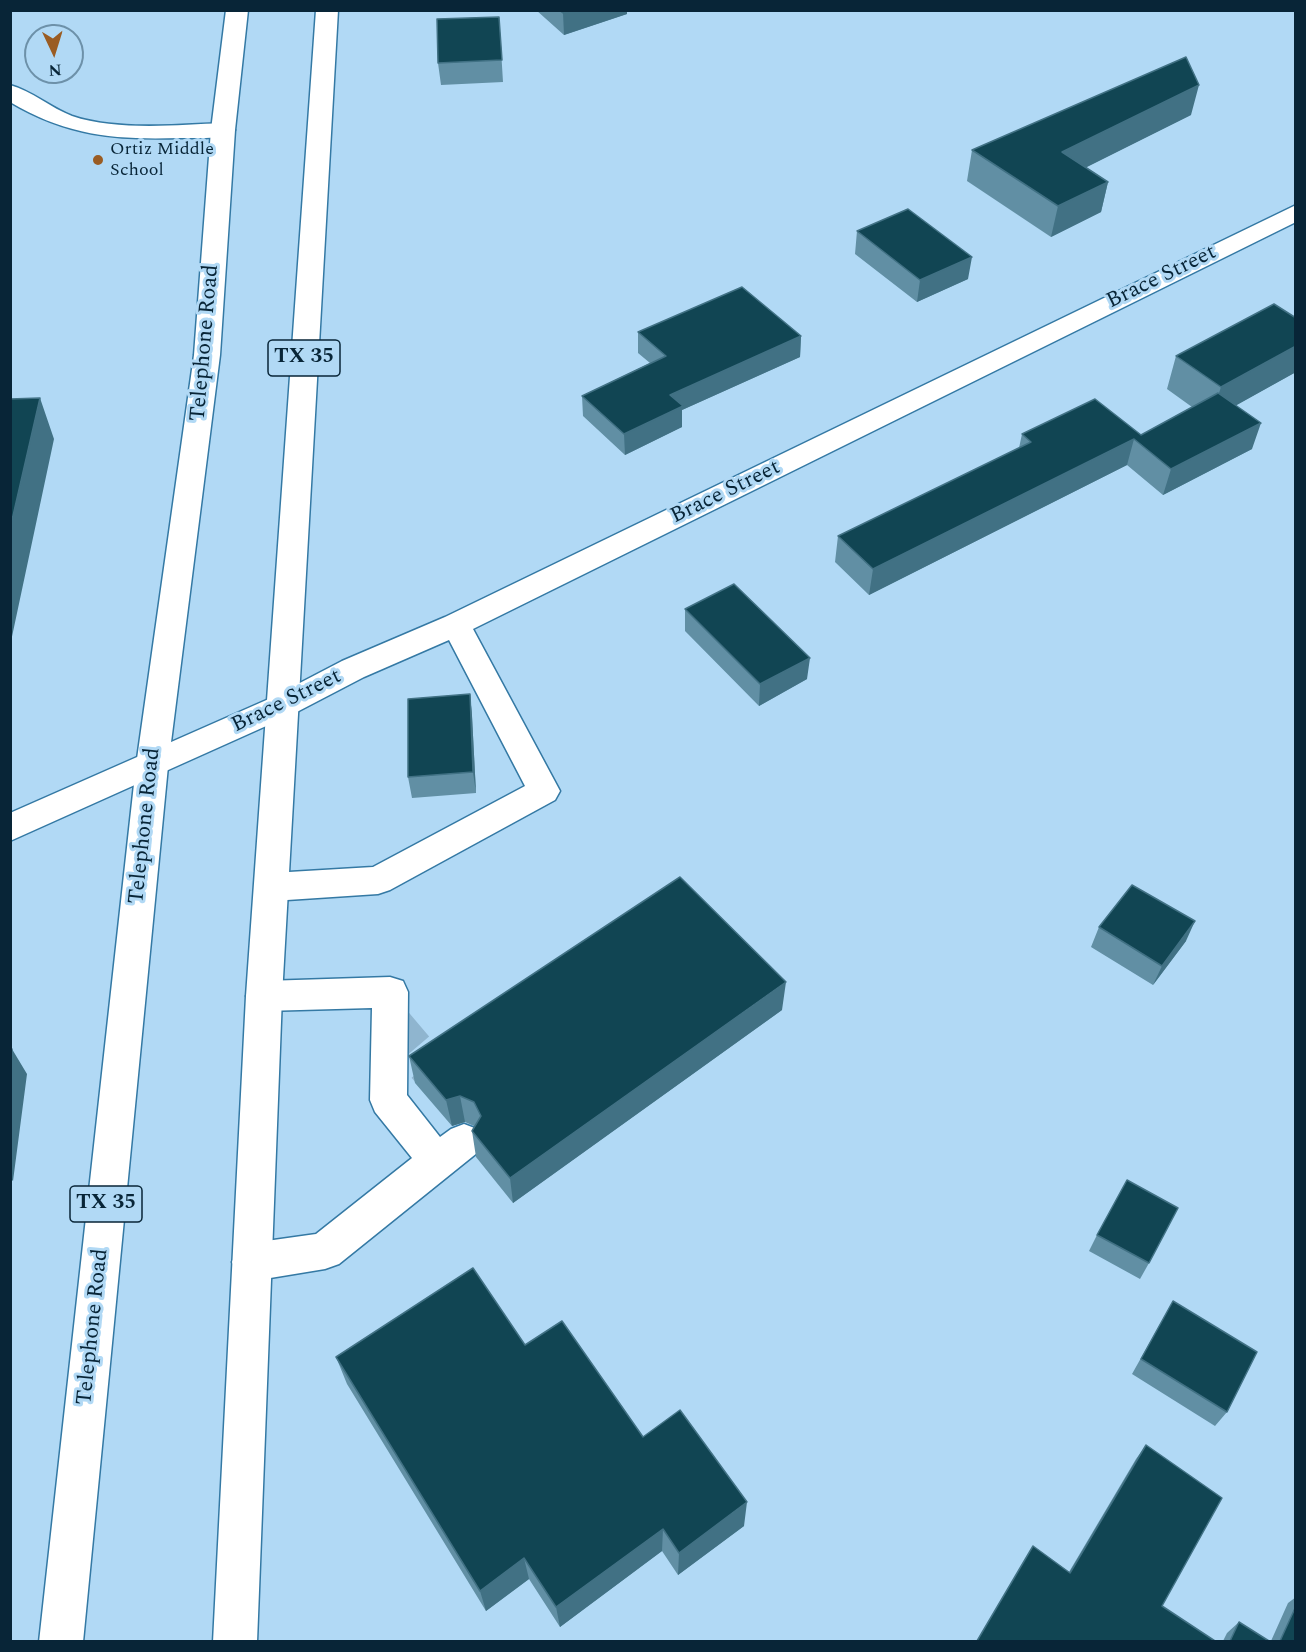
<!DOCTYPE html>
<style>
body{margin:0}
#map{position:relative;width:1306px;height:1652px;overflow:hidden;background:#b1d9f5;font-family:Spectral,serif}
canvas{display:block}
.frame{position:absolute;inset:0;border:12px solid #082537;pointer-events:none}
.north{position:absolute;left:24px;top:24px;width:60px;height:60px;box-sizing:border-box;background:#b1d9f5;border:2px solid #6d91a9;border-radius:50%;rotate:176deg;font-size:16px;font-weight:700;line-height:24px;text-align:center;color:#082537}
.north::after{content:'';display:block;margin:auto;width:21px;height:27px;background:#9a5c23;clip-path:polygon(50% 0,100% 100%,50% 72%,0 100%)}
</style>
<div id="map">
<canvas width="1306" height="1652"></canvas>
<div class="frame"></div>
<div class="north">N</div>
</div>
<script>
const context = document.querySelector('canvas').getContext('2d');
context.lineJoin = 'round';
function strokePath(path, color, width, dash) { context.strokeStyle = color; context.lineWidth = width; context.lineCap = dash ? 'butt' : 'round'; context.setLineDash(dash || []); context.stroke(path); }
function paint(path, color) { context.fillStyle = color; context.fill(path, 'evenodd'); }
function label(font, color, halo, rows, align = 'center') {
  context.font = font + ' Spectral,serif'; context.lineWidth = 6; context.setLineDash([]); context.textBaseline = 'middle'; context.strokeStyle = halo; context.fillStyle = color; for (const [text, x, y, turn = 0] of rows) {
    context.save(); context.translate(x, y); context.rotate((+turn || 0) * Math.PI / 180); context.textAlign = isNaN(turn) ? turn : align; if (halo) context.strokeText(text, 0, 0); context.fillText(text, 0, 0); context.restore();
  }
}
const minorTunnel = new Path2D(`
 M388,1019L444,1085`);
const minor = new Path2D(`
 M10,85C32,91 51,108 72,116C116,131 177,125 223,123L231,125L235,130L231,135C215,139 197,138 180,138C116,140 67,136 10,102Z
 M1296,205V222L473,629L560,791L555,800L390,890L378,894L272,901L260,897L255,887L260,877L272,873L373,867L525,786L449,640L364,677L293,714L10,841V813L271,698L342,661L445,617Z
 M390,977L403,981L408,992L407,1095L440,1137L451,1129L464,1124L477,1129L483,1141L477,1153L339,1264L325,1269L252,1281L238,1275L232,1262L238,1249L252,1243L316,1234L412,1158L375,1112L370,1100L372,1008L264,1011L251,1007L246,996L251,985L264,981Z`);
const major = new Path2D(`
 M226,10H248L235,130L220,355L168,766L83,1642H39L136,766L194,355L211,130Z
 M316,10H338L282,996L257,1642H213L246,996Z`);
const wall = new Path2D(`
 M536,10H627V14L564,35Z
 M499,17L503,82L441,85L438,63Z
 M1191,115L1086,167L1108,182L1101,212L1051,237L967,181L972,150Z
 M857,231L968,279L917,302L855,254Z
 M1296,318V372L1236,405L1252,449L1163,495L1127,465L869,595L835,562L838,536L1019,448L1022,434L1141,435L1192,407L1167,389L1176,356Z
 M638,332L801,336L800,357L682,410V427L625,455L583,416L582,396L650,363L638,353Z
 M685,609L807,679L759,706L685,631Z
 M470,694L472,716L476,793L412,798L408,777Z
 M1099,927L1186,941L1153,985L1091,947Z
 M782,1010L513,1203L476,1157L472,1131L474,1126L465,1122L452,1126L415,1083L409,1056Z
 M1097,1235L1149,1263L1140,1279L1089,1251Z
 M1173,1301L1227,1412L1215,1426L1132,1374Z
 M525,1345L643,1437L744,1526L678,1575L662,1551L560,1627L529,1579L486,1611L347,1384L336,1357Z
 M1146,1445L1162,1606L1215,1641H977L1033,1546L1069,1572L1136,1459Z
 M1296,1597V1641H1271L1288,1603Z
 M1239,1622L1269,1641H1223L1227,1633Z`);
const shadedWall = new Path2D(`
 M572,10H627V14L564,35L563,13Z
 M1199,85L1191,115L1055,183L1062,152Z
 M1108,182L1101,212L1051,237L1058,206Z
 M972,257L968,279L917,302L920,280Z
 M801,336L800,357L682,410V427L625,455L624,434L670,395Z
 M1296,346V372L1210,420L1221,387Z
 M40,398L54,439L10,646V529Z
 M1261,423L1252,449L1163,495L1171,469Z
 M1134,439L1127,465L869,595L873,569Z
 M810,658L807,679L759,706L760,684Z
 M470,694L472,716L476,793L473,772Z
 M1195,921L1186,941L1153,985L1162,966Z
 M786,982L782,1010L513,1203L510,1178Z
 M12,1049L27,1074L13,1181L10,1178V1063Z
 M460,1096L465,1122L452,1126L446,1100Z
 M747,1502L744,1526L678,1575L679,1553Z
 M663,1529L662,1551L560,1627L556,1607Z
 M524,1558L529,1579L486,1611L480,1591Z`);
const building = new Path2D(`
 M559,10H572L563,13Z
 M499,17L502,60L438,63L437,19Z
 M1186,57L1199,85L1062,152L1108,182L1058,206L972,150Z
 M908,209L972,257L920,280L857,231Z
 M742,287L801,336L670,395L683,406L624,434L582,396L666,356L638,332Z
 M1274,304L1296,318V346L1221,387L1176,356Z
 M1218,393L1261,423L1171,469L1134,439L873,569L838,536L1031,442L1022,434L1095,399L1141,435Z
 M40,398L10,529V399Z
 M734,584L810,658L760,684L685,609Z
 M470,694L473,772L408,777V699Z
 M680,877L786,982L510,1178L472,1131L481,1116L474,1102L460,1096L446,1100L409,1056Z
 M1132,885L1195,921L1162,966L1099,927Z
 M10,1049H12L10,1063Z
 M1127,1180L1178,1208L1149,1263L1097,1235Z
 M473,1268L525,1345L562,1321L643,1437L680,1410L747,1502L679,1553L663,1529L556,1607L524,1558L480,1591L336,1357Z
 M1173,1301L1257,1352L1227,1412L1141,1359Z
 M1146,1445L1222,1498L1162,1606L1215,1641H977L1033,1546L1070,1573Z
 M1296,1606V1641H1280Z
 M1239,1622L1269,1641H1230Z`);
const markers = [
 [98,160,6,"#9a5c23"]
];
const farPoinames = [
 ["Ortiz Middle",110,150],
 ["School",110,171]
];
const shields = [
 [304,358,72],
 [106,1204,72]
];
const shieldNames = [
 ["TX 35",304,358],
 ["TX 35",106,1204]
];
const streetNames = [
 ["Brace Street",1162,278,-26],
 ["Telephone Road",206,343,-85],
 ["Brace Street",726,493,-26],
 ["Brace Street",287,702,-26],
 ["Telephone Road",146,826,-84],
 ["Telephone Road",94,1327,-84]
];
strokePath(minorTunnel, '#8fb5cf', 40, [40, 20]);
strokePath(minor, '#3479a4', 3);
strokePath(major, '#3479a4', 3);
paint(minor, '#fff');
paint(major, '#fff');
paint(wall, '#618fa4');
paint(shadedWall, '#417184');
paint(building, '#114553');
strokePath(building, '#417184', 1.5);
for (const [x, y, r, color] of markers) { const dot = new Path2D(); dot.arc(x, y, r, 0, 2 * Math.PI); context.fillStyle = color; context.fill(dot); strokePath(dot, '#b1d9f5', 2); }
label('18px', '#082537', '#b1d9f5', farPoinames, 'left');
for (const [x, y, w] of shields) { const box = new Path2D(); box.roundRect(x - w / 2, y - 18, w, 36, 4.5); context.fillStyle = '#b1d9f5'; context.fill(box); strokePath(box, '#082537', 1.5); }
label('bold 21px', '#082537', null, shieldNames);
label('22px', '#082537', '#b1d9f5', streetNames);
</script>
